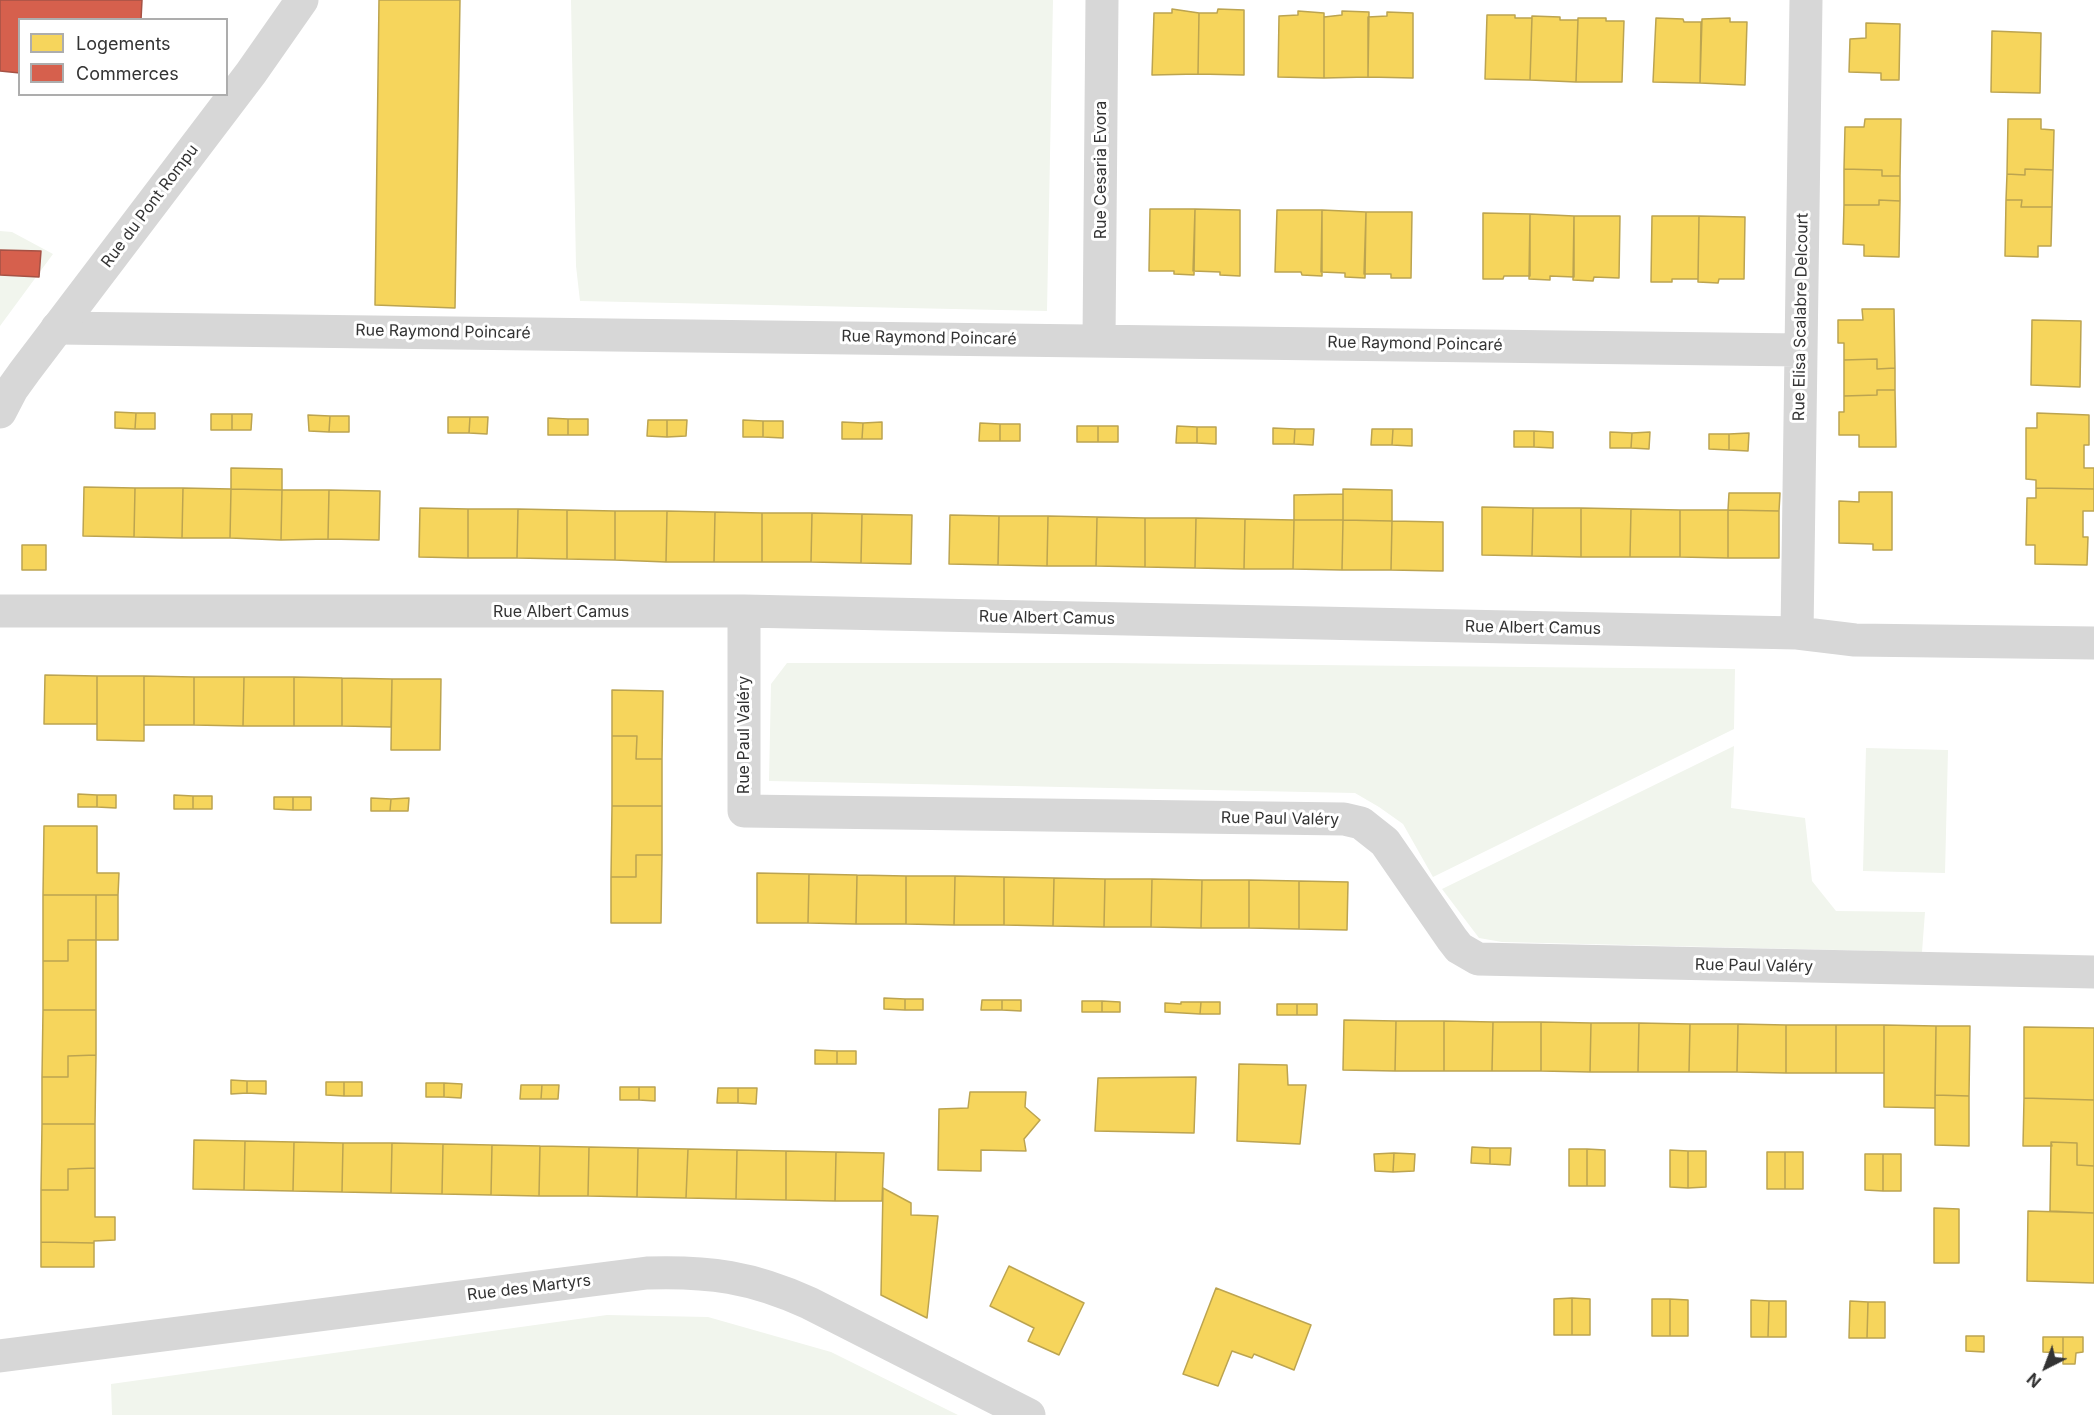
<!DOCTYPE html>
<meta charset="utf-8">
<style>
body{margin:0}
#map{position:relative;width:2094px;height:1415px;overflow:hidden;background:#fff;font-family:Inter,sans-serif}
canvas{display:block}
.legend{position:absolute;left:18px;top:18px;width:210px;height:78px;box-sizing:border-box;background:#fff;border:2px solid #adadad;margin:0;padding:8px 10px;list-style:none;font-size:18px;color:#333}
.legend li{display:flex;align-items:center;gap:12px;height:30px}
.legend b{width:30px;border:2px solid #adadad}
.north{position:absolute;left:2016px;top:1337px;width:60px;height:60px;-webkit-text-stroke:4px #fff;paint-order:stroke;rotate:222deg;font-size:16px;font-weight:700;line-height:24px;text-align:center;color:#333}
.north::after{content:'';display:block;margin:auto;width:21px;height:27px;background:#333;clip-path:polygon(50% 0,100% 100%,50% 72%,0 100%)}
</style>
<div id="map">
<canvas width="2094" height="1415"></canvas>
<ul class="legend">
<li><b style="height:16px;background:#f6d55c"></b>Logements</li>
<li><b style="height:16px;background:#d6604d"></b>Commerces</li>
</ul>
<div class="north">N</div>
</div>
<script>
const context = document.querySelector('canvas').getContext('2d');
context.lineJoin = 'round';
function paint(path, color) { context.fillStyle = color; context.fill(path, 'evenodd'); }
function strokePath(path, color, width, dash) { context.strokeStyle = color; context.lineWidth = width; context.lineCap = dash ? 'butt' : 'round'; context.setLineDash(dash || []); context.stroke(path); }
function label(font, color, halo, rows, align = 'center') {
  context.font = font + ' Inter,sans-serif'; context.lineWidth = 6; context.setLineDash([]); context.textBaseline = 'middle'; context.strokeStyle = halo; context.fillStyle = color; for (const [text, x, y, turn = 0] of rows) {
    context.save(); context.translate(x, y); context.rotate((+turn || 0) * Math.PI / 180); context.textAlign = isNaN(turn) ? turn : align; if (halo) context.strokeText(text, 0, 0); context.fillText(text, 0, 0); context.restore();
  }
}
const green = new Path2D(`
 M571,0H1053L1047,311L580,301L576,266Z
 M0,231L12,232L53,254L0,326Z
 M787,663H1109L1735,669L1734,729L1433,877L1403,824L1379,807L1355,793L769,781L771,684Z
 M1734,746L1731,808L1805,818L1812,881L1836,911L1925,912L1922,952L1502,942L1479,938L1442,889Z
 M1866,748L1948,750L1945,873L1863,871Z
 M607,1315L708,1317L831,1352L958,1415H112L111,1384Z`);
const homes = new Path2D(`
 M379,0H460L455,308L375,305Z
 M1172,9L1199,13L1198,74L1152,75L1154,13H1172Z
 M1218,9L1244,10V75L1198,74L1199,13H1217Z
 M1298,11L1324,13V78L1278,77L1279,16L1298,15Z
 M1342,11L1369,12L1368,77L1324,78V17L1342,15Z
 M1387,12L1413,13V78L1368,77V17L1387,16Z
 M1487,15H1515V18H1532L1530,80L1485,79Z
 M1532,16L1560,17V20H1578L1576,82L1530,80Z
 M1578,18H1606V21H1624L1622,82H1576Z
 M1656,18L1683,19L1684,22H1701L1700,83L1653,82Z
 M1730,18V22H1747L1745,85L1700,83L1702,19Z
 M1866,23L1900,24L1899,80H1881V73L1849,72L1850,39L1866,38Z
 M1992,31L2041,33L2040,93L1991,92Z
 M1865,119H1901L1900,176H1882V170L1844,169L1845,127H1864Z
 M2008,119H2041V129L2054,130L2053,170L2025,169V175L2007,174Z
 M1844,169L1882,170V176H1900V201L1879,200V205H1844Z
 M2025,169L2053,170L2052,207H2021L2022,200H2006L2007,174L2025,175Z
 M1879,200L1900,201L1899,257L1864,256V245L1843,244L1844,205H1879Z
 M2006,200H2022L2021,207H2052L2051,246H2038V257L2005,256Z
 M1150,209H1195L1194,275L1174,274V271H1149Z
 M1195,209L1240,210V276L1220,275V272L1193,271Z
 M1277,210H1322V276L1302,275L1301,272H1275Z
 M1322,210L1366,212L1365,278L1345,277V273L1321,272Z
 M1366,212H1412L1411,278H1391V274H1364Z
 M1483,213L1530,214V276H1504L1503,279H1483Z
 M1530,214L1574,216V277L1550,276V280L1529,279Z
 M1574,216H1620L1619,278L1594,277L1593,281L1573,280Z
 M1652,216H1699L1698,279H1672V282H1651Z
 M1699,216L1745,217L1744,279H1719L1718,283L1698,282Z
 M1862,309H1894L1895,368L1877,369V359L1844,360V343H1838V320H1863Z
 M2032,320L2081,321L2080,387L2031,385Z
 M1877,359V369L1895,368V390H1877V395L1844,396V360Z
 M1877,390H1895L1896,447H1859V435H1839V412H1844V396L1877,395Z
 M115,412L136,413L135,429L115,428Z
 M136,413H155V429H135Z
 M2037,413L2089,415V445H2084V468H2094V489L2036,488V480L2026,479V428H2037Z
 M211,414H232V430H211Z
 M232,414H252L251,430H232Z
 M308,415L330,416L329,432L309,431Z
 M330,416H349V432H329Z
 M448,417H470L469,433H448Z
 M470,417H488L487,434L469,433Z
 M548,418L568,419V435H548Z
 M568,419H588V435H568Z
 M648,420H667V437L647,436Z
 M667,420H687L686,436L667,437Z
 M743,420L763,421V437H743Z
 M763,421H783V438L763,437Z
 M842,422L863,423L862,439H842Z
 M882,422V439H862L863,423Z
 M980,423L1000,424V441H979Z
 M1000,424H1020V441H1000Z
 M1077,426H1098V442H1077Z
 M1098,426H1118V442H1098Z
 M1177,426L1197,427V443H1176Z
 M1197,427H1216V444L1197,443Z
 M1273,428L1295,429L1294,444H1273Z
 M1295,429H1314L1313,445L1294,444Z
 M1372,429H1393L1392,445H1371Z
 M1393,429H1412V446L1392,445Z
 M1514,431H1534V447H1514Z
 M1534,431L1553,432V448L1534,447Z
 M1610,432L1632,433L1631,448H1610Z
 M1650,432L1649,449L1631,448L1632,433Z
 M1749,433L1748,451L1729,450V434Z
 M1709,434H1729V450L1709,449Z
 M231,468L282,469V490L231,489Z
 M84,487L135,488L134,537L83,536Z
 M135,488H183L182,538L134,537Z
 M183,488L231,489L230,538H182Z
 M2036,488L2094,489V511H2083V537H2088L2087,565L2035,564V545H2026L2027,498H2036Z
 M231,489L282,490L281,540L230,538Z
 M1343,489L1392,490V521L1343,520Z
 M282,490H329L328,539L281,540Z
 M329,490L380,491L379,540L328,539Z
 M1859,492H1892V550H1873V544L1839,543V501L1859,502Z
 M1729,493H1780L1779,511L1728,510Z
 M1343,494V520H1294V495Z
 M1482,507L1533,508L1532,556L1482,555Z
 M420,508L468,509V558L419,557Z
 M1533,508H1581V557L1532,556Z
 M1581,508L1631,509L1630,557H1581Z
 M468,509H518L517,558H468Z
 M518,509L567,510V559L517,558Z
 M1631,509L1680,510V557H1630Z
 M567,510L615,511V560L567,559Z
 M1680,510H1728V558L1680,557Z
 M1728,510L1779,511V558H1728Z
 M615,511H667L666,562L615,560Z
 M667,511L715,512L714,562H666Z
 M715,512L762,513V562H714Z
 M762,513H812L811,562H762Z
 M812,513L862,514L861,563L811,562Z
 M862,514L912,515L911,564L861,563Z
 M950,515L999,516L998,565L949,564Z
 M999,516H1048L1047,566L998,565Z
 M1048,516L1097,517L1096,566H1047Z
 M1097,517L1145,518V567L1096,566Z
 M1145,518H1196L1195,568L1145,567Z
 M1196,518L1245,519L1244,569L1195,568Z
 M1245,519L1294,520L1293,569H1244Z
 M1294,520H1343L1342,570L1293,569Z
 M1343,520L1392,521L1391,570H1342Z
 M1392,521L1443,522V571L1391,570Z
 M22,545H46V570H22Z
 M45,675L97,676V724H44Z
 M97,676H144V741L97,740Z
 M144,676L194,677V725H144Z
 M194,677H244L243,726L194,725Z
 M244,677H294V726H243Z
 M294,677L342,678V726H294Z
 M342,678L392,679L391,727L342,726Z
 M392,679H441L440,750H391Z
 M612,690L663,691L662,759H636L637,736H612Z
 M612,736H637L636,759H662V806H612Z
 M78,794L97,795V807H78Z
 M97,795H116V808L97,807Z
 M174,795L193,796V809H174Z
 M193,796H212V809H193Z
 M274,797H293V810L274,809Z
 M293,797H311V810H293Z
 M371,798L391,799L390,811H371Z
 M409,798L408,811H390L391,799Z
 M612,806H662V855H636V877H611Z
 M44,826H97V873H119L118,895H43Z
 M636,855H662L661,923H611V877H636Z
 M757,873L809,874L808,923H757Z
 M809,874L857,875L856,924L808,923Z
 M857,875L906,876V924H856Z
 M906,876H955L954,925L906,924Z
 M955,876L1004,877V925H954Z
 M1004,877L1054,878L1053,926L1004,925Z
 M1054,878L1105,879L1104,927L1053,926Z
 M1105,879H1152L1151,927H1104Z
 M1152,879L1202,880L1201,928L1151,927Z
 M1202,880H1249V928H1201Z
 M1249,880L1299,881V929L1249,928Z
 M1299,881L1348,882L1347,930L1299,929Z
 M43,895H96V940H68V961H43Z
 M96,895H118V940H96Z
 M68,940H96V1010H43V961H68Z
 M884,998L905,999V1010L884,1009Z
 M905,999H923V1010H905Z
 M982,1000H1002V1010H981Z
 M1002,1000H1021V1011L1002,1010Z
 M1082,1001H1102V1012H1082Z
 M1102,1001L1120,1002V1012H1102Z
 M1181,1002H1201L1200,1014L1165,1012V1003L1181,1004Z
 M1201,1002H1220V1014H1200Z
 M1277,1004H1297V1015H1277Z
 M1297,1004H1317V1015H1297Z
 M43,1010H96V1055L68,1056V1077H42Z
 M1344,1020L1396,1021L1395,1071L1343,1070Z
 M1396,1021H1444V1071H1395Z
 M1444,1021L1493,1022L1492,1071H1444Z
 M1493,1022H1541V1071H1492Z
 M1541,1022L1591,1023L1590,1072L1541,1071Z
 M1591,1023H1639L1638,1072H1590Z
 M1639,1023L1690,1024L1689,1072H1638Z
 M1690,1024H1738L1737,1072H1689Z
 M1738,1024L1786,1025V1073L1737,1072Z
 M1786,1025H1836V1073H1786Z
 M1836,1025H1884V1073H1836Z
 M1884,1025L1936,1026L1935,1108L1884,1107Z
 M1936,1026H1970L1969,1096L1935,1095Z
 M2024,1027L2094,1028V1100L2024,1098Z
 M815,1050L837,1051V1064H815Z
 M837,1051H856V1064H837Z
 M96,1055L95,1124H42V1077H68V1056Z
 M1239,1064L1287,1065L1288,1085H1306L1300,1144L1237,1141Z
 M1196,1077L1194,1133L1095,1131L1098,1078Z
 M231,1080L247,1081V1093L231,1094Z
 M247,1081H266V1094L247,1093Z
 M326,1082H344V1096L326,1095Z
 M344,1082H362V1096H344Z
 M426,1083H444V1097H426Z
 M444,1083L462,1084L461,1098L444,1097Z
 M521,1085H542L541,1099H520Z
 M542,1085H559L558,1099H541Z
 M620,1087H639V1100H620Z
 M639,1087H655V1101L639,1100Z
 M718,1088H738V1103H717Z
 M738,1088H757L756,1104L738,1103Z
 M970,1092H1026L1025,1107L1040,1120L1024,1139L1026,1151L981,1150V1171L938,1170L939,1109L968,1108Z
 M1935,1095L1969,1096V1146L1935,1145Z
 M2024,1098L2094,1100V1166L2077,1165V1143L2051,1142L2052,1146H2023Z
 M42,1124H95V1168L68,1169V1190H41Z
 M194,1140L245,1141L244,1190L193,1189Z
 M245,1141L294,1142L293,1191L244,1190Z
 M294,1142L343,1143L342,1192L293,1191Z
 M2051,1142L2077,1143V1165L2094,1166V1213L2050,1211Z
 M343,1143H392L391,1193L342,1192Z
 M392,1143L443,1144L442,1194L391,1193Z
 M443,1144L492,1145L491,1195L442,1194Z
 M492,1145L540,1146L539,1196L491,1195Z
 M540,1146L589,1147L588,1196H539Z
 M589,1147L638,1148L637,1197L588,1196Z
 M1472,1147L1490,1148V1164L1471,1163Z
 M638,1148L688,1149L686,1198L637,1197Z
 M1490,1148H1511L1510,1165L1490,1164Z
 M688,1149L737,1150L736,1199L686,1198Z
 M1569,1149H1587V1186H1569Z
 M1587,1149L1605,1150V1186H1587Z
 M737,1150L786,1151V1200L736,1199Z
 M1670,1150L1688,1151V1188L1670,1187Z
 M786,1151L836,1152L835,1201L786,1200Z
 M1688,1151H1706V1187L1688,1188Z
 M836,1152L884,1153L882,1201H835Z
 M1767,1152H1785V1189H1767Z
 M1785,1152H1803V1189H1785Z
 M1394,1153L1393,1172L1375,1171L1374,1154Z
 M1394,1153L1415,1154L1414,1171L1393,1172Z
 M1865,1154H1883V1191L1865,1190Z
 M1883,1154H1901V1191H1883Z
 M95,1168V1217H115V1240L94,1241V1243L41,1242V1190H68V1169Z
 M883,1188L911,1203V1215L938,1216L927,1318L881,1295Z
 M1934,1208L1959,1209V1263H1934Z
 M2028,1211L2094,1213V1283L2027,1281Z
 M41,1242L94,1243V1267H41Z
 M1009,1266L1084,1303L1059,1355L1028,1341L1034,1328L990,1306Z
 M1216,1288L1311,1325L1294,1370L1254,1354L1252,1358L1232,1351L1218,1386L1183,1374Z
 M1572,1298V1335H1554V1299Z
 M1572,1298L1590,1299V1335H1572Z
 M1652,1299H1670V1336H1652Z
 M1670,1299L1688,1300V1336H1670Z
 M1751,1300L1769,1301L1768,1337H1751Z
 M1769,1301H1786V1337H1768Z
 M1850,1301L1868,1302L1867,1338H1849Z
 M1868,1302H1885V1338H1867Z
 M1966,1336H1984V1352L1966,1351Z
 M2043,1337H2063V1353L2043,1352Z
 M2063,1337H2083V1352L2076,1353L2075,1364H2063Z`);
const shops = new Path2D(`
 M0,0H142L141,20H20V73L0,71Z
 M0,250L41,251L39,277L0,275Z`);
const minor = new Path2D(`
 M57,328L1801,350
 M1099,340L1102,0
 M0,611H744L1797,633L1855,640L2094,643
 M744,611V811L1344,819L1361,823L1385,842L1452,939L1459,948L1478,959L2094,972
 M1797,633L1806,0
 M0,1356L647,1273C709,1271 752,1277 809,1303L1029,1415`);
const tertiary = new Path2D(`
 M0,412L12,389L25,371L251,73L302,0`);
const streetNames = [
 ["Rue Cesaria Evora",1101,170,-90],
 ["Rue du Pont Rompu",150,206,-53],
 ["Rue Elisa Scalabre Delcourt",1801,317,-89],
 ["Rue Raymond Poincaré",443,332,1],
 ["Rue Raymond Poincaré",929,338,1],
 ["Rue Raymond Poincaré",1415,344,1],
 ["Rue Albert Camus",561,612],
 ["Rue Albert Camus",1047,618,1],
 ["Rue Albert Camus",1533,628,1],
 ["Rue Paul Valéry",744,735,-90],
 ["Rue Paul Valéry",1280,819,1],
 ["Rue Paul Valéry",1754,966,1],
 ["Rue des Martyrs",529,1288,-7]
];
paint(green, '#f1f5ed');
paint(homes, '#f6d55c');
strokePath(homes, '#bca450', 1.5);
paint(shops, '#d6604d');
strokePath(shops, '#a55245', 1.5);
strokePath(minor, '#d7d7d7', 33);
strokePath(tertiary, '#d7d7d7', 33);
label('16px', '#333', '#fff', streetNames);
</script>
